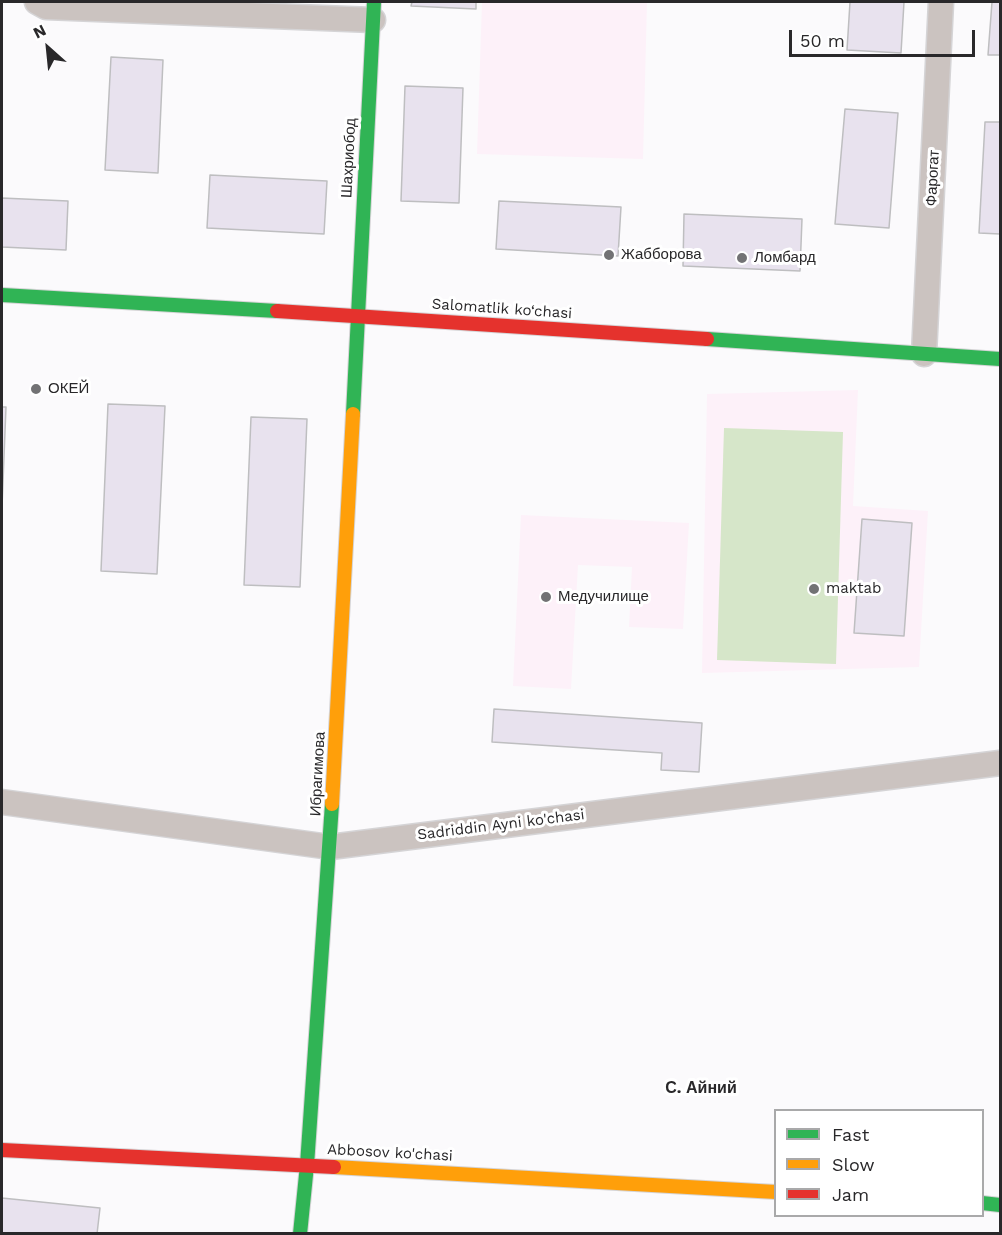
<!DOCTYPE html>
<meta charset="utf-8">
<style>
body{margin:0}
#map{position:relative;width:1002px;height:1235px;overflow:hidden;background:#fbfafc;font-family:"Work Sans",sans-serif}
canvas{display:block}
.frame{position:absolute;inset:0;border:3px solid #29282a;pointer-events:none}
.legend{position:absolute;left:774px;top:1109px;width:210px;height:108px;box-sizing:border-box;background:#fff;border:2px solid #a9a9aa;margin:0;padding:8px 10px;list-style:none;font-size:18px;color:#29282a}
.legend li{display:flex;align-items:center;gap:12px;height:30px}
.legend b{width:30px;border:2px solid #a9a9aa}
.north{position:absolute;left:18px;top:18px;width:60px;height:60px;-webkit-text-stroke:4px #fff;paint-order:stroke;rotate:333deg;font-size:16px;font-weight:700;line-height:24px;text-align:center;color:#29282a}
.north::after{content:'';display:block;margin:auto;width:21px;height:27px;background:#29282a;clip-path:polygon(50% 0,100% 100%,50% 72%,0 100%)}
.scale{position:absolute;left:789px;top:30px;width:186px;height:27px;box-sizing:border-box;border:3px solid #29282a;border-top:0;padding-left:8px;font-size:18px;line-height:21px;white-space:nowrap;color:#29282a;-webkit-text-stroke:4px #fff;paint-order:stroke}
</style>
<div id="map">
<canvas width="1002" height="1235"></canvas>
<div class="frame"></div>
<ul class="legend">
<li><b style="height:8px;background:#30b455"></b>Fast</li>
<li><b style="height:8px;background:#ff9f0a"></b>Slow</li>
<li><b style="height:8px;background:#e5322d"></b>Jam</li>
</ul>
<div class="north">N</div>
<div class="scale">50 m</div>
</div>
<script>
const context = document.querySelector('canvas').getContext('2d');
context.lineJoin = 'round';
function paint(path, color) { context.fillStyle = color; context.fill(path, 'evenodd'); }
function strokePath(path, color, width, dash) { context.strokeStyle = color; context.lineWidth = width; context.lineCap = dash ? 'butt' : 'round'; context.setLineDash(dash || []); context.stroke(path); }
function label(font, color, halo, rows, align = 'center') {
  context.font = font + ' "Work Sans",sans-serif'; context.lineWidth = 6; context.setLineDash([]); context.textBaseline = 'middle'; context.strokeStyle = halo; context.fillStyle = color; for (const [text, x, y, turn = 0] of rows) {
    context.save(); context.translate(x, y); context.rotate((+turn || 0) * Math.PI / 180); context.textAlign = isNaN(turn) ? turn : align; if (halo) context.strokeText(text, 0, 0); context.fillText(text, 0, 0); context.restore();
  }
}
const education = new Path2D(`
 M482,2H647L643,159L477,154Z
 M858,390L853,506L928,511L919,667L702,673L707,394Z
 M521,515L689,523L683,629L629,627L632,567L578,565L571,689L513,686Z`);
const green = new Path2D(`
 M724,428L843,432L836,664L717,660Z`);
const building = new Path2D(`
 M412,2H476V9L411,6Z
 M850,2H904L901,53L847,50Z
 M992,2H1000V55H988Z
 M111,57L163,60L158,173L105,170Z
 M405,86L463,88L459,203L401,201Z
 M845,109L898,113L889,228L835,224Z
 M985,122H1000V234L979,233Z
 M210,175L327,181L324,234L207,228Z
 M2,198L68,201L66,250L2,247Z
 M499,201L621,207L618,256L496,249Z
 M684,214L802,219L800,271L683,266Z
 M108,404L165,406L157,574L101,571Z
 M2,407H6L2,507Z
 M251,417L307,419L300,587L244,585Z
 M862,519L912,523L904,636L854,633Z
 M494,709L702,723L699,772L661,770L662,753L492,742Z
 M2,1198L100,1208L97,1234H2Z`);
const street = new Path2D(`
 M37,2L46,7L373,20
 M924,354L941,2
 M2,802L330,847L1000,763`);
const fast = new Path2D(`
 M2,295L277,311
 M707,339L1000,359
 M353,414L374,2
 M982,1203L1000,1205
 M300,1234L307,1165L332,804`);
const slow = new Path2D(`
 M332,804L353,414
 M334,1167L776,1192`);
const jam = new Path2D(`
 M277,311L707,339
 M2,1150L334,1167`);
const markers = [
 [609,255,6,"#727274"],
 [742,258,6,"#727274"],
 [36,389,6,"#727274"],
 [814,589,6,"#727274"],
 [546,597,6,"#727274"]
];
const streetNames = [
 ["Шахриобод",349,158,-87],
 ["Фарогат",933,178,-87],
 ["Salomatlik ko‘chasi",502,309,4],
 ["Ибрагимова",318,774,-87],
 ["Sadriddin Ayni ko'chasi",501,825,-7],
 ["Abbosov ko'chasi",390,1153,3]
];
const poiNames = [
 ["Жабборова",621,255],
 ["Ломбард",754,258],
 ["ОКЕЙ",48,389],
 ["maktab",826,589],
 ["Медучилище",558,597]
];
const neighbourhoodNames = [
 ["С. Айний",701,1088]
];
paint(education, '#fdf1f9');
paint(green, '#d6e6c9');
paint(building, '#e8e2ee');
strokePath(building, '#bebec0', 1.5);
strokePath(street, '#d5d4d6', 27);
strokePath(fast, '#d5d4d6', 16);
strokePath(slow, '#d5d4d6', 16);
strokePath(jam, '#d5d4d6', 16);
strokePath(street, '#cbc3c0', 24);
strokePath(fast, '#30b455', 14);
strokePath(slow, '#ff9f0a', 14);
strokePath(jam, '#e5322d', 14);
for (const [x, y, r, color] of markers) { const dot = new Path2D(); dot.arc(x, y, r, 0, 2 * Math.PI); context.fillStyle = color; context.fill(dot); strokePath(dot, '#fff', 2); }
label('15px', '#29282a', '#fff', streetNames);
label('15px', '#29282a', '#fff', poiNames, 'left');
label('bold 16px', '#29282a', '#fff', neighbourhoodNames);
</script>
